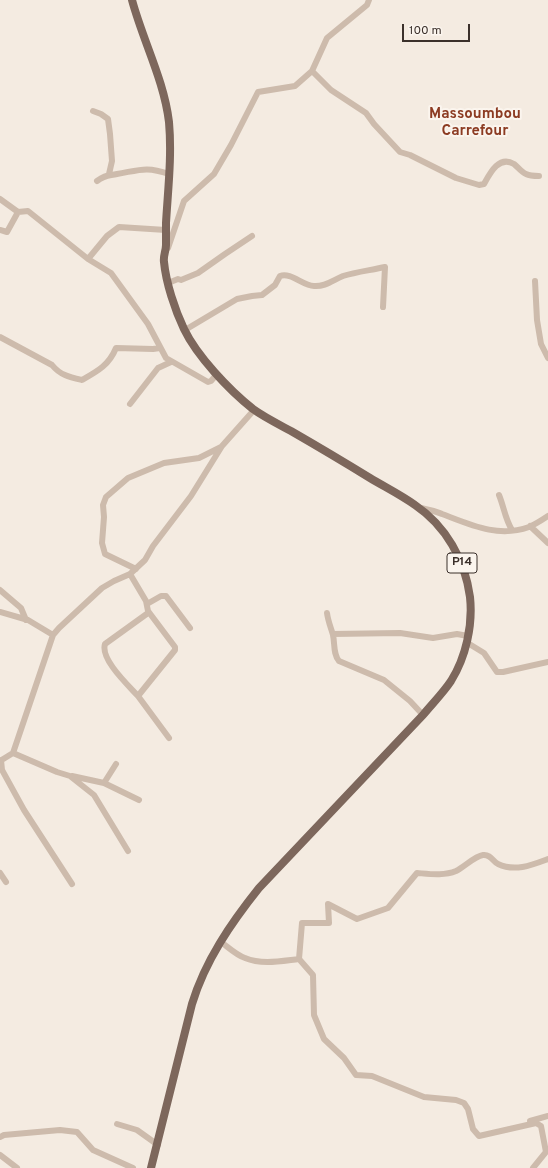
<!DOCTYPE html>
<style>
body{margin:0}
#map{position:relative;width:548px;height:1168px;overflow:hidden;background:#f4ebe1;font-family:Overpass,sans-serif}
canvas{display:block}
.scale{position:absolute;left:402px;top:24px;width:68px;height:18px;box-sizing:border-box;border:2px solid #3b302b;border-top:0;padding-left:5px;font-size:12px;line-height:14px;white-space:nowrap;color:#3b302b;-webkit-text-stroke:3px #fbf5ee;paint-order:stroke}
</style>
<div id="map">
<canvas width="548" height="1168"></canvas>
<div class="scale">100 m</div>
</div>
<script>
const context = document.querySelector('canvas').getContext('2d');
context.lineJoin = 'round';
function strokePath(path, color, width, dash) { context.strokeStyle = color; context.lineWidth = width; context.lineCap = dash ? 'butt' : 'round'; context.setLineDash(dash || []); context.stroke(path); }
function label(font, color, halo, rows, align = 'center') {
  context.font = font + ' Overpass,sans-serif'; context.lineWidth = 4; context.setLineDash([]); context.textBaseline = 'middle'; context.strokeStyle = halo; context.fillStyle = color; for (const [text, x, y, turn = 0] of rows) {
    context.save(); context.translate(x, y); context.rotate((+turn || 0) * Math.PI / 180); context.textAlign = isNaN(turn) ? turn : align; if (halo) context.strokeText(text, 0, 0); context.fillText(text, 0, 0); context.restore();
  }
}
const minor = new Path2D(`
 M312,71L331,90L366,113L374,124L400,152L410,155L456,178L479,185L484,184C490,173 499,155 514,164C518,167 521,172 526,174C530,176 535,176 539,176
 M93,111L101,114L108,119L110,134L112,161L109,174
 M97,181C105,175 108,176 117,174C140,170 146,166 169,174
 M0,199L18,212
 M0,230L7,232L18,212L28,211L88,259L111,273L148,324L166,358L208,382L211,381L217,374
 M168,248L184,201L214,174L231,145L258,92L295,86L312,71L327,38L367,5L369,0
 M88,259L107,236L119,227L166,230
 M535,281L537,320L541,344L548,358
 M168,283L178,279L181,280L198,273L225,254L252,236
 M185,330L237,299L252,296L262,295L275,285L280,276C291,272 303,286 314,286C325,287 333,280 343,276C355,272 372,270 385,267L383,307
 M0,337L52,365C60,375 69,377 82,380C98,371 109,365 116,348L153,349L160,348
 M130,404L158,368L171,362
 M499,495C504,507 505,519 512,530
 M422,508C428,510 436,511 442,514C471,525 498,538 529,527C536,524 542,520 548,516
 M530,526L548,543
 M136,569L105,554L102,543L104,517L103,505L106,497L128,478L164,463L199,458L221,447
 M130,574L146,601L148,611L175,647V650L138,696L169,738
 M0,590L21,608L26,620
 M147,604L161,596H166L190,628
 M0,612L28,620L53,635
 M327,613C328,621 331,628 333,635C335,644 333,654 339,661L384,680L410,701L423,715
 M333,634L400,633L433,638L457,634L468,636
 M466,642L484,653L497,672H503L548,662
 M138,696C128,685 100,659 105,644L148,613
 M13,753L57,772L70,776L94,795L128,851
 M1,760L2,770L24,810L72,884
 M0,761L13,753L53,635L59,628L102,588L114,581L130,574L145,560L153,546L191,496L222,446L254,410
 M72,776L104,783L139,800
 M104,783L116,764
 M0,873L6,882
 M221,942C228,947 236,955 245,958C262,965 281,961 299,959L302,923H329L328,904L357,919L388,908L417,873C430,874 444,876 456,871C464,867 475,856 483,855C491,854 493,862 498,864C515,872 532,865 548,859
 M299,959L313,975L314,1015L324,1039L344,1058L356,1075L372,1076L424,1097L456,1100L464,1103L468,1109L473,1129L479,1136L536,1123L541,1126L546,1152L533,1168
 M530,1121L548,1116
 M117,1124L137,1130L158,1145
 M0,1137L4,1135L60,1130L77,1132L93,1150L133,1168
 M0,1155L17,1168`);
const major = new Path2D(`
 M132,0C143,41 164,80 169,122C172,156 168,189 166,223C166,230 166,238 166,245C166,251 163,256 164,262C166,283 175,310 184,329C197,356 229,390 253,409C264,417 278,424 291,431C317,446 344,462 370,478C385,487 401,495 415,505C446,526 465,560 470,597C473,625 466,657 451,681C443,693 432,704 423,715L259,888C231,923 205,961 192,1004L151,1168`);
const shields = [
 [462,563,30]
];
const shieldNames = [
 ["P14",462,563]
];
const quarterNames = [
 ["Massoumbou",475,115],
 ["Carrefour",475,132]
];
strokePath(minor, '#cdbbac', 6);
strokePath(major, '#7d675c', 8);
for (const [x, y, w] of shields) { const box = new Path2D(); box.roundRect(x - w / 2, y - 10, w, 20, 3); context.fillStyle = '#fbf5ee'; context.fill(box); strokePath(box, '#3b302b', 1); }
label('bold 12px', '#3b302b', null, shieldNames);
label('bold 15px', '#8c3b22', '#fbf5ee', quarterNames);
</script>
